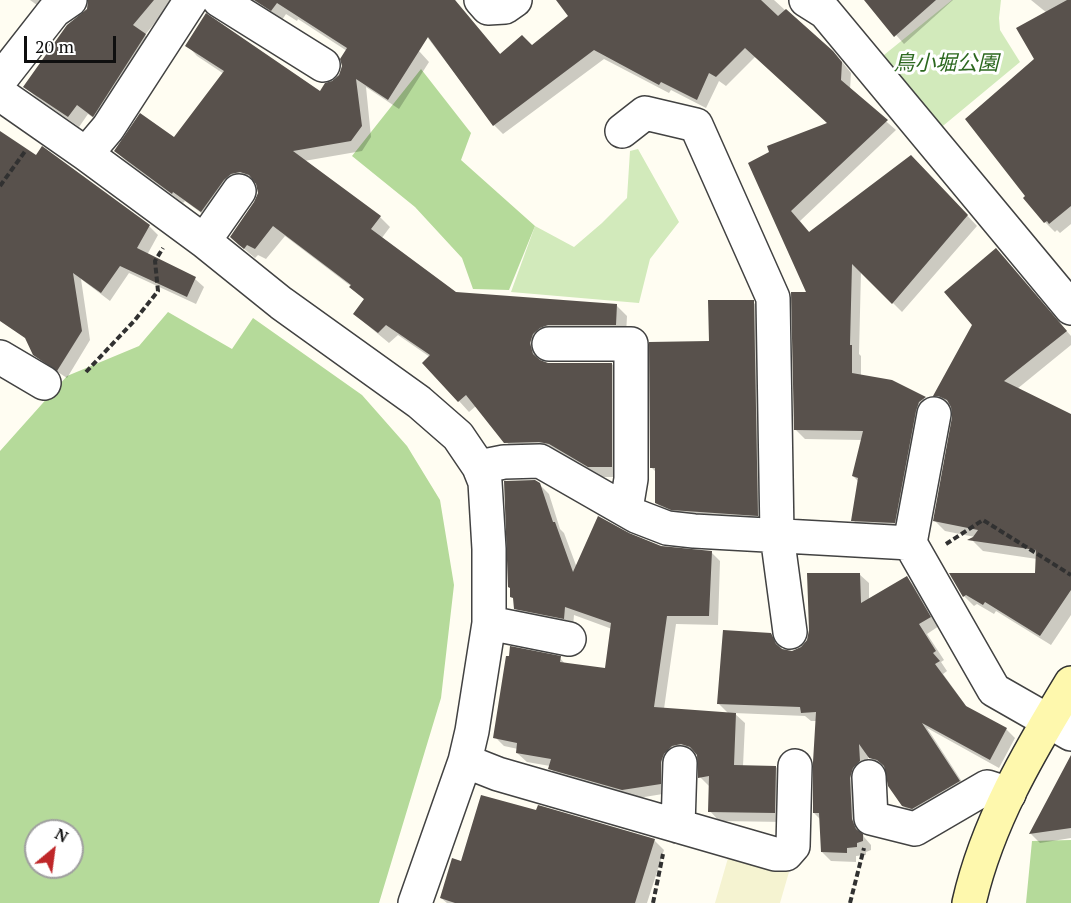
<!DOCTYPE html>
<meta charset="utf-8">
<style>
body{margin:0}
#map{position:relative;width:1071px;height:903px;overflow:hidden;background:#fffdf2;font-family:"PT Serif",serif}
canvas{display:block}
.north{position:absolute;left:24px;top:819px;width:60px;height:60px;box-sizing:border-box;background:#fff;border:2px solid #9f9f9f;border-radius:50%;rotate:29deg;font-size:16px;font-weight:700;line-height:24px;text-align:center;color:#0f0f0f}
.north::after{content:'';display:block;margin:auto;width:21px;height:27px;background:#bf2729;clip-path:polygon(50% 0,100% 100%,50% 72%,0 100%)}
.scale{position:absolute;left:24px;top:36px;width:92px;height:27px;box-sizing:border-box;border:3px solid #0f0f0f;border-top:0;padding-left:8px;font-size:18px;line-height:21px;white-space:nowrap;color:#0f0f0f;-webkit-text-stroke:4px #fff;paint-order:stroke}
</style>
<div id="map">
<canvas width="1071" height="903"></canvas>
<div class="north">N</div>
<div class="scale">20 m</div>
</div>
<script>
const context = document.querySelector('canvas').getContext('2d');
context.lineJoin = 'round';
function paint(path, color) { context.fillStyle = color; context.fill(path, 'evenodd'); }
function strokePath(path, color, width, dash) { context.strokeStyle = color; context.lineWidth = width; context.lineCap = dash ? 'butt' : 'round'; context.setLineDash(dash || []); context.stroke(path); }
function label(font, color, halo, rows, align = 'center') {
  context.font = font + ' "PT Serif","Noto Sans JP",serif'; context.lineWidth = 6; context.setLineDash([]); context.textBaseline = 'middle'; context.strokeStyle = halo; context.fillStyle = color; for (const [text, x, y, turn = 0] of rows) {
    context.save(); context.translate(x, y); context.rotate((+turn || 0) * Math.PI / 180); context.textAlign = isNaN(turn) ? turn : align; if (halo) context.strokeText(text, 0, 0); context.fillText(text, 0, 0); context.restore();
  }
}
const farmland = new Path2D(`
 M728,858L789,872L780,903H715Z`);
const green = new Path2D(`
 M952,0H1001L999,18L1000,30L1020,62L938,130L879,59Z
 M638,149L679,222L650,259L639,303L511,292L535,226L574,247L602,223L627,198L630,151Z`);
const forest = new Path2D(`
 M421,69L471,133L461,160L535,226L509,290L473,289L462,258L415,207L352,156Z
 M168,312L232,349L253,318L362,395L407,446L440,500L454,585L441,698L379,903H0V451L67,376L139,346ZM36,831H72V867H36Z
 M1071,840V903H1026L1032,841Z`);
const shadow = new Path2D(`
 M30,0H62L48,13Z
 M90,0H173L145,35L156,46L104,126L88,114L79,127L36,97L25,87L88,9Z
 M250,0H340L419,51L429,62L399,109L366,87L371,137L362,151L304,161L380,217L390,227L381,239L456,294L617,306L627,316L626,335L540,355L542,363L548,364H612L622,375V477H600L516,453L476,406L469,412L459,401L430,357L398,335L389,343L366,324L355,314L365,300L352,287L285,236L266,259L258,255L255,258L242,247L259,193L258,184L252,182L212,221L185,201L183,203L126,161L116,151L175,139L224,74L197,56L187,45L321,93L340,75L347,51L298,19L297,21L286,14L282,20Z
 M399,0H455L501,55L533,47L570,17L558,0H774L843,63L851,73L850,90L896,130L800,221L810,233L921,166L977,226L902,312L861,271L859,354L861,356V376L891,382L925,399L934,408L904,532L863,530L853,520L859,482L853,476L862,440L805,439L795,429L808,294L750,164L829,123L756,56L726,86L719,81L706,108L671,90L669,93L604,59L503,134L494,125Z
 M865,0H953L904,44Z
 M1031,0H1071V224L1060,233L1057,230L1055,232L1045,222L1036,60L1047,13Z
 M0,133L149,226L158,235L147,255L195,279L204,287L196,304L129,273L110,301L81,279L90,340L67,378L44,363L34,354L20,325L0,318Z
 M996,250L1071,336V345L1017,389L1071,415V615L1051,645L996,611L994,614L977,604L974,606L964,596L951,575H1036L1037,559L983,551L973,541L975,537L945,531L935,521L954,417L953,407L944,405L934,396L974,325Z
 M753,302L762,311L766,524L666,512L656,503L657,473L651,467L711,342Z
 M539,484L549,494L560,529L564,533L577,568L628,535L660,547L711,552L720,561L718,625L676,624L664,709L729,714L719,704L771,634L780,644L783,651L793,652L803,648L859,574L869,583V600L908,579L917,589L939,626L927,634L944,660L941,662L947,671L943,674L969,710L1006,729L1015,738L999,768L927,728L968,791L913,815L903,806L886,768L880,767L868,755V770L861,829L864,837L871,845V850L866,852V855L856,856V862L831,861L822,852L820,819L814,813L817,721H811L805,716L734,713L745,723L743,766L776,767L785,776L784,822L719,821L710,811L709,786L700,777L698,755L691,753L669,793L632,799L559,778L550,768V766L527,762L517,753L518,749L504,746L495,737L511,658H560L566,665L606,670L612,629L574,615L573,627L524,617L515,608Z
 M1071,758V838L1040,843L1031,834Z
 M654,840L664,850L647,903H447L441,898L462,862Z`);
const building = new Path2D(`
 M88,0H154L133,25L146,34L93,117L77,105L68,117L23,87L67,25L87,9Z
 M254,0H455L500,54L522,35L532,45L568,16L556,0H761L778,16L786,9L833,51L842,62L841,80L888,120L791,211L809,232L911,155L968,215L892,304L852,264L850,345H852V373L892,380L926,397L919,402L916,411L895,523L851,521L858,478L852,476L863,431L794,430L791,292H806L748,163L769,152L767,146L827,123L745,48L716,77L709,73L697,100L661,82L659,85L594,50L493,126L428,37L388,100L356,79L362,126L351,141L293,151L381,216L371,229L456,292L617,304L616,325H548L540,328L533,334L530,343L533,354L540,360L548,363H612V467H588L549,444L539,442L504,443L466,395L458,402L422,363L430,355L386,325L378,333L353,314L364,299L349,287L351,285L273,226L255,249L247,245L244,249L239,245L230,237L254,202L258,193L256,184L249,175L240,172L231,174L224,180L201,212L173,192L172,194L114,151L140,113L174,137L224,71L185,46L206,13L320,91L325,83L332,81L339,75L342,66L340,59L347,48L277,3L271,11Z
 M864,0H936L894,37Z
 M1067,0H1071V206L1049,224L1047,221L1044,223L1023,198L1025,196L965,119L1034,59L1016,28Z
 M0,131L36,155L42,146L150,225L137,248L196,277L187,297L120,266L101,293L73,273L82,331L57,371L33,355L25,338L0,321Z
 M996,248L1067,331L1004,381L1071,414V590L1040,636L985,602L983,605L966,595L963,597L949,573H1035L1036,550L967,540L973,537L978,530L933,521L952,417L951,407L947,400L938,396H933L972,325L944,292Z
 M708,300H754V302L758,516L671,510L655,503V468H650L649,342L709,341Z
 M535,480L540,483L553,522H555L573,572L598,516L629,533L661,546L712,551L709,616H667L654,707L736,713L734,765L776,766L775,813L708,812L709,776L698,778L697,755L690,747L681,744L672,746L664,754L661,762V784L622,790L548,769L551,759L516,753L517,743L493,738L506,656H509L510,646L561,656L560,662L605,668L611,623L565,607L564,619L514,609L513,598L510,597V588L508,587L504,481Z
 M807,573H860L861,603L907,576L931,617L919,624L936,651L933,653L940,661L935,664L966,706L1007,728L990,760L922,723L960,781L912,809L902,806L888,786L884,766L877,760L869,758L859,744L860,761L853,768L850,778L852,819L856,829L863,834V841L857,843V847L847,848V853L821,852L819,813H813V762L816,712L801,713L800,707L717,704L723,630L771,633L776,644L782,649L792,651L801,647L807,640L809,630Z
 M1071,755V828L1029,834Z
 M481,795L536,810L538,805L655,839L635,903H455L440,898L452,858L461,861Z`);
const path = new Path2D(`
 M0,186L26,150
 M86,372L135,320L158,291L155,261L163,248
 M946,544L983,520L1071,575
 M653,903L663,854
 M850,903L864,848`);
const street = new Path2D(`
 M219,0L323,65
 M481,0L488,8L505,7L515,0
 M806,0L825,12L1071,308
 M0,80L54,11L70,0
 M0,94L86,154L204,241L281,303L419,402L458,436L479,467L485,482L489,549V623L472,731L465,761L415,903
 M622,131L645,113L696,125L773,298L777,535L790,632
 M86,154L108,128L191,0
 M204,241L239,191
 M549,344H631V479L626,509
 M0,357L44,383
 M479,467L504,462L540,461L636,516L667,528L694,531L910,543L994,690L1071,734
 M910,543L934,414
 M489,623L569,639
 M465,761L498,774L775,854H786L793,846L795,766
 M869,777L871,818L915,829L987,787L1009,794
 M678,826L680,763`);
const secondary = new Path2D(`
 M969,903C987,823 1029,752 1071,683`);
const parkNames = [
 ["鳥小堀公園",946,64]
];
paint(farmland, '#f5f3d1');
paint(green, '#d2eabb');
paint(forest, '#b5da9a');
paint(shadow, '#0003');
paint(building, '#58514c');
strokePath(street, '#424242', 36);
strokePath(secondary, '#313131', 36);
strokePath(path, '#313131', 4, [6, 3]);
strokePath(street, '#fff', 33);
strokePath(secondary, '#fef8ad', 33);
label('italic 21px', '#2c681f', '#fff', parkNames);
</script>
